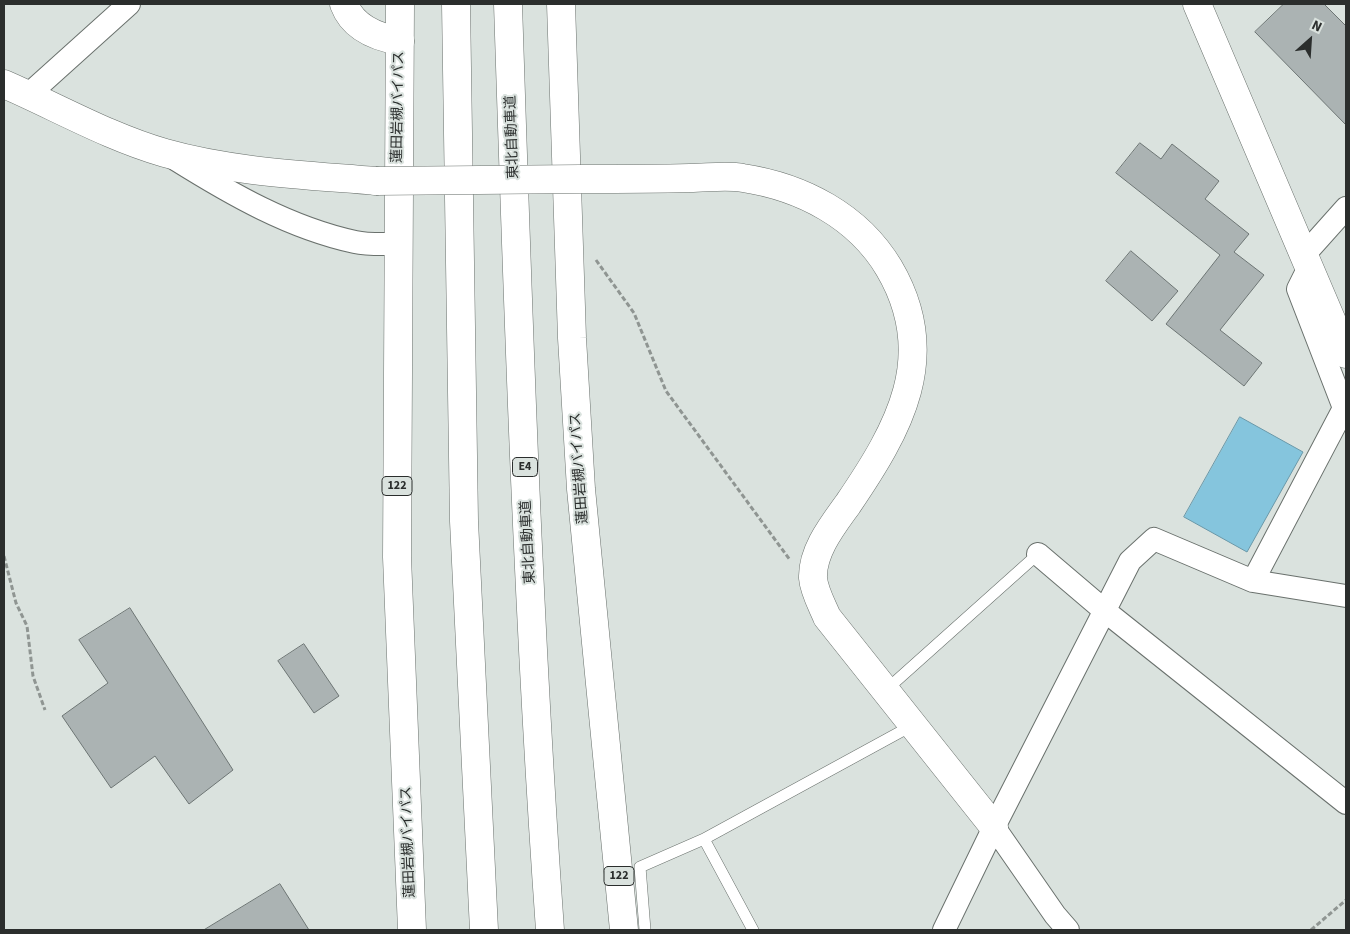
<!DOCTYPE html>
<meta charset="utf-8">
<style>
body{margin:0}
#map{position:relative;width:1350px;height:934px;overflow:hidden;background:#dae2de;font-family:"Source Sans 3",sans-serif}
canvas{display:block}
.frame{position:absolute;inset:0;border:5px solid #2b2e2d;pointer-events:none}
.north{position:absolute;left:1285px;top:15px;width:50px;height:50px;-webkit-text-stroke:4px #dae2de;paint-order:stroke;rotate:26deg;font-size:14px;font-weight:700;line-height:20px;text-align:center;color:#2b2e2d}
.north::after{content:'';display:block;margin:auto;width:18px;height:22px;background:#2b2e2d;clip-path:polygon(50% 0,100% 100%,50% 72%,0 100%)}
</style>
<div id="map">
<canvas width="1350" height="934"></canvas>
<div class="frame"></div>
<div class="north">N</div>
</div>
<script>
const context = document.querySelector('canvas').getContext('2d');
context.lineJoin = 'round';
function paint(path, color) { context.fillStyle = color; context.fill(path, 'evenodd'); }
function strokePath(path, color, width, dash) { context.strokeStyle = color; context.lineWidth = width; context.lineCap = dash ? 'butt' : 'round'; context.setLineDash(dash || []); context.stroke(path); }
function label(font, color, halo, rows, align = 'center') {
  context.font = font + ' "Source Sans 3","Noto Sans JP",sans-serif'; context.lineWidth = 4; context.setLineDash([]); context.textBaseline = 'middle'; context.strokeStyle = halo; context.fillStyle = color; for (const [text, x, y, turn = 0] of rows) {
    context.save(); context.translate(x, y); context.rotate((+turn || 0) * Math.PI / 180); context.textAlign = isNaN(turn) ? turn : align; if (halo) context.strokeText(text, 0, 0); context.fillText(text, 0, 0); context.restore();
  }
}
const water = new Path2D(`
 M1240,417L1303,452L1247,552L1184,517Z`);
const building = new Path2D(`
 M1284,4H1324L1346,26V125L1255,32Z
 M1140,143L1161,159L1172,144L1219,181L1205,199L1249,234L1234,252L1264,275L1220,330L1262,363L1244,386L1166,324L1220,255L1116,173Z
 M1131,251L1178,291L1152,321L1106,281Z
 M130,608L233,770L189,804L155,756L111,788L62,716L108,683L79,640Z
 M304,644L339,696L314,713L278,661Z
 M280,884L309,930H204Z`);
const path = new Path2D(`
 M596,260L634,313L666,391L790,560
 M4,556L16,603L27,626L33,676L45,710
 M1311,930L1346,900`);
const lane = new Path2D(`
 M886,690L1038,554
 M704,839L913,725
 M645,930L640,867L704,839L753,930`);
const street = new Path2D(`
 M28,95L129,4
 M175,159C231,194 290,228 355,242C368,245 384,244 397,244
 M1304,255L1346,208
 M1038,554L1105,611L1346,803
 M1253,581L1344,408L1298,289L1309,267
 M994,827L1055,915L1068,930
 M944,930L994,827L1130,561L1154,539L1253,581L1346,596`);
const secondary = new Path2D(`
 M344,4C353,28 376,37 400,41
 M1197,4L1346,354
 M4,84C57,107 109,137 165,153C232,172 306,175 376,181
 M581,179C617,179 654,179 690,178C707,178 726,175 743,178C802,187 858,216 889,268C941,356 899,429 848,504C833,525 812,551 813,578C814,591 822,605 827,617L994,827`);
const highway = new Path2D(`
 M400,4L397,557L412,930
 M456,4L464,521L484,930
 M508,4C518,313 528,622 550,930
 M561,4L572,338L581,489L624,930`);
const secondaryBridge = new Path2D(`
 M376,181L581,179`);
const shields = [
 [525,467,25],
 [397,486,30],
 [619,876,30]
];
const shieldNames = [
 ["E4",525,467],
 ["122",397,486],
 ["122",619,876]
];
const streetNames = [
 ["蓮田岩槻バイパス",399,107,-89],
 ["東北自動車道",513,137,-92],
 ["蓮田岩槻バイパス",580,468,-94],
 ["東北自動車道",529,542,-93],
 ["蓮田岩槻バイパス",409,842,-92]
];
paint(water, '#85c5dd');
strokePath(water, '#6a98a8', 1);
paint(building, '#abb3b3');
strokePath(building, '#6d7574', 1);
strokePath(lane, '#6a716d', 12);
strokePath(street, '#6a716d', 24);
strokePath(secondary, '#6a716d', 29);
strokePath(highway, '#6a716d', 29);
strokePath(path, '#8f9592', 3, [5, 2.5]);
strokePath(lane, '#fff', 11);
strokePath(street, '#fff', 22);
strokePath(secondary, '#fff', 28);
strokePath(highway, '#fff', 28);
strokePath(secondaryBridge, '#6a716d', 29, []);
strokePath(secondaryBridge, '#fff', 28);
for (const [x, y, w] of shields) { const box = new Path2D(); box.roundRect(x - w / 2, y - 9.5, w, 19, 4); context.fillStyle = '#dae2de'; context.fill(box); strokePath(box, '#2b2e2d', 1); }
label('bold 12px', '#2b2e2d', null, shieldNames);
label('14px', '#2b2e2d', '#dae2de', streetNames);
</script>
